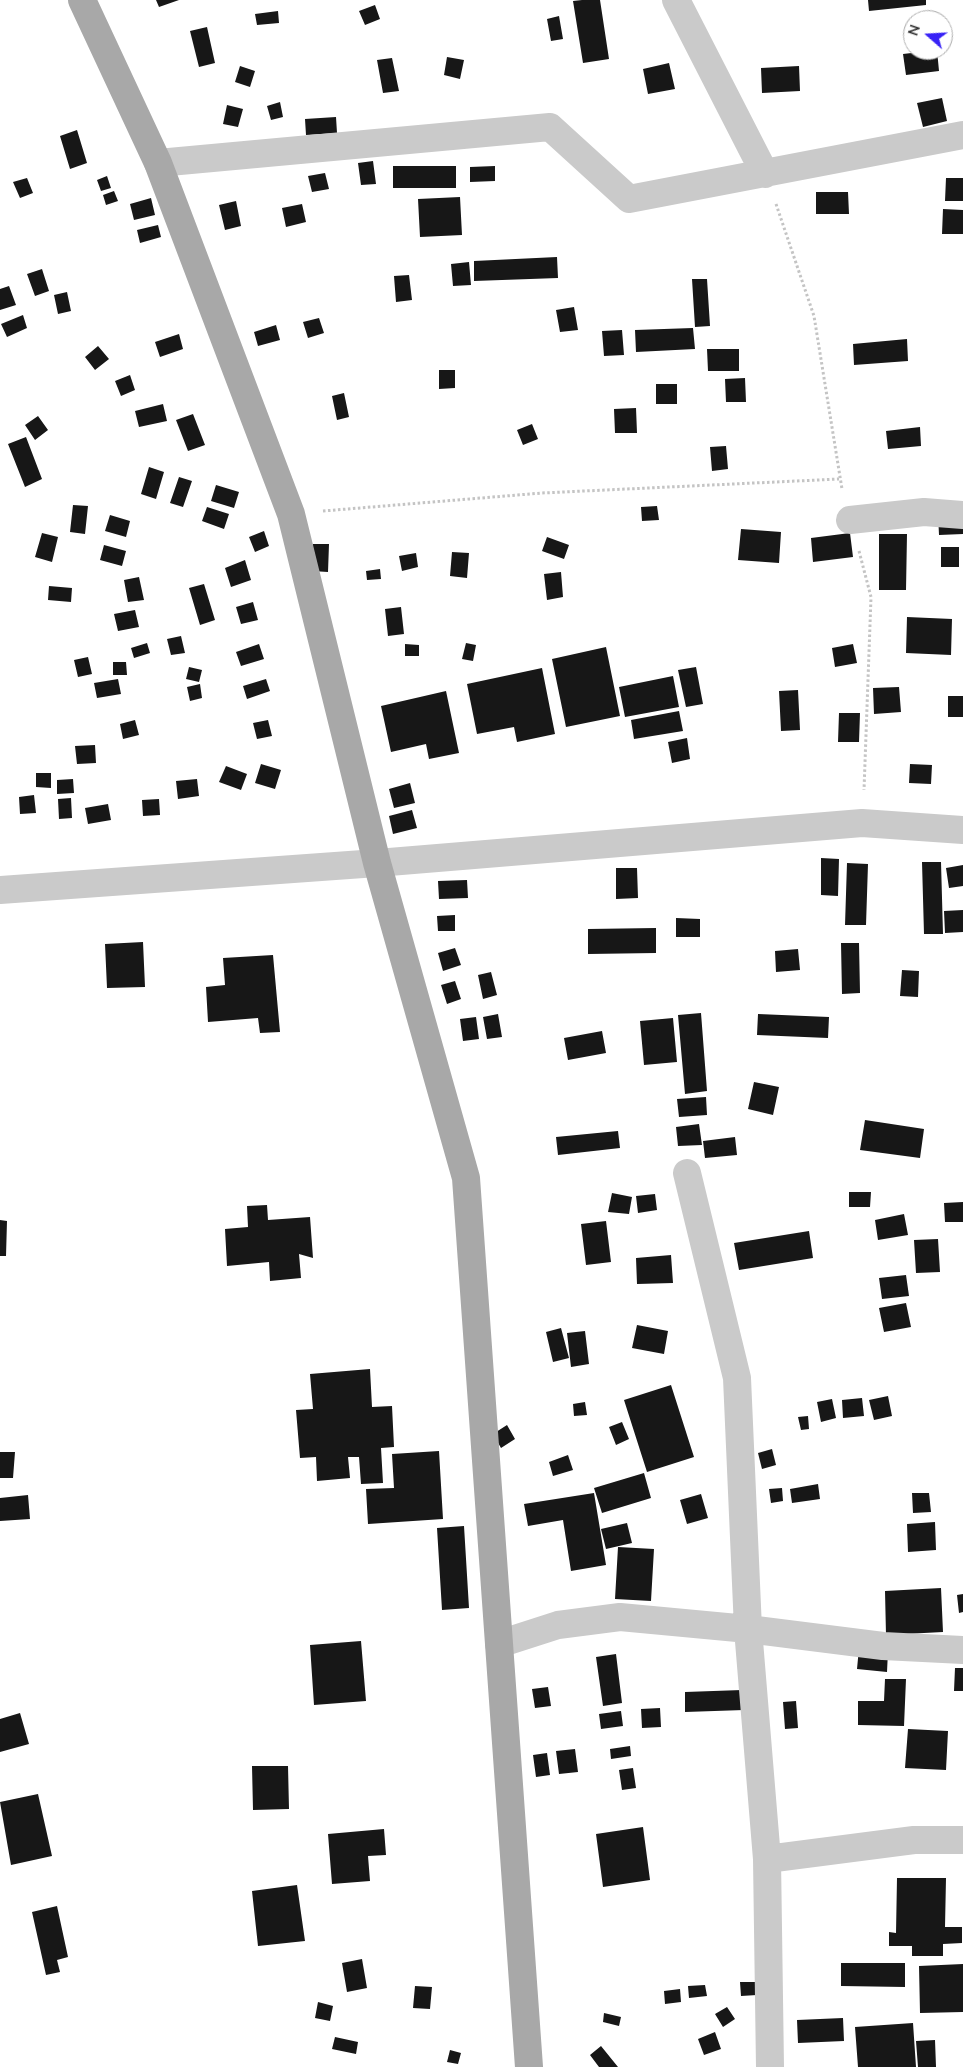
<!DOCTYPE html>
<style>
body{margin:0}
#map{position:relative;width:963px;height:2067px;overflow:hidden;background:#fff;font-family:"Nunito Sans",sans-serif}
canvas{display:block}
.north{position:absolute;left:903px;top:10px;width:50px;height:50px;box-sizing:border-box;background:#fff;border:1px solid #acacac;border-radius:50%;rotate:289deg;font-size:14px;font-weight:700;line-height:20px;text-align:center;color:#303030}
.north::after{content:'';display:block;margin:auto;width:18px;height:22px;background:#3822f6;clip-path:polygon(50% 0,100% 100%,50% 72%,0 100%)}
</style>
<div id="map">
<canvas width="963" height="2067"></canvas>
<div class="north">N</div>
</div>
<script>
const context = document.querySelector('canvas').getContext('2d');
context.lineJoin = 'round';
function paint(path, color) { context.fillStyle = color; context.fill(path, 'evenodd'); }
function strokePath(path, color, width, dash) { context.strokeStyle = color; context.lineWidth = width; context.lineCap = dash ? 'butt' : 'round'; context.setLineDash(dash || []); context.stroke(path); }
const building = new Path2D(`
 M156,0H179L159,7Z
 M582,0H600L609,59L583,63L573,1Z
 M868,0H926V5L869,11Z
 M375,5L380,19L365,25L359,11Z
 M278,11L279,23L257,25L255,14Z
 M559,16L563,39L551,41L547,19Z
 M207,27L215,63L199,67L190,31Z
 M937,50L939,71L906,75L903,54Z
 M447,57L464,60L460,79L444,75Z
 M392,58L399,91L383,93L377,60Z
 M669,63L675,89L648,94L643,69Z
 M240,66L255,71L250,87L235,82Z
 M799,66L800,91L762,93L761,68Z
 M942,98L947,121L923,127L917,103Z
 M280,102L283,117L271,120L267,106Z
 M227,105L243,109L238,127L223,124Z
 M336,117L337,133L306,135L305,119Z
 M77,130L87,163L70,169L60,136Z
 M373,161L376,184L361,185L358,163Z
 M393,166H456V188H393Z
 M495,166V181L470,182V167Z
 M325,173L329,189L312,192L308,176Z
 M107,176L111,188L101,191L97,180Z
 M27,178L33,193L20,198L13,182Z
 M946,178H963V201H945Z
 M114,191L118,201L106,205L103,195Z
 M816,192H848L849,214H816Z
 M460,197L462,235L420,237L418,199Z
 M151,198L155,215L134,220L130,204Z
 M236,201L241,226L225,230L219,205Z
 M302,204L306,222L286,227L282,208Z
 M943,209L963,210V234H942Z
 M158,225L161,237L140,243L137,230Z
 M557,257L558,278L474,281V261Z
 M469,262L471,285L453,286L451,264Z
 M42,269L49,291L35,296L27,274Z
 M409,275L412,300L396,302L394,276Z
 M692,279H707L710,326L695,327Z
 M9,286L16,305L0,310V289Z
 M67,292L71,311L58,314L54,295Z
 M574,307L578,330L560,332L556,310Z
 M23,315L27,328L7,337L1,324Z
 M319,318L324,333L308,338L303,322Z
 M276,325L280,340L258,346L254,332Z
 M693,328L695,349L636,352L635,330Z
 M622,330L624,355L604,356L602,331Z
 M179,334L183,349L160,357L155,342Z
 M907,339L908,361L854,365L853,344Z
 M98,346L109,359L95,370L85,357Z
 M707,349H739V371H708Z
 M439,370H455V388L439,389Z
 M130,375L135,390L121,396L115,381Z
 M745,378L746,402H726L725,379Z
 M656,384H677V404H656Z
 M344,393L349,417L337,420L332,396Z
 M163,404L167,421L139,427L135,411Z
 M636,408L637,433H615L614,409Z
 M193,414L205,445L188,451L176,420Z
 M38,416L48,430L35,440L25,425Z
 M532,424L538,439L523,445L517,430Z
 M920,427L921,446L888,449L886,431Z
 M26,437L42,479L25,487L8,444Z
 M726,446L728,469L712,471L710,447Z
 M149,467L164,472L156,499L141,494Z
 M179,477L192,481L183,507L170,503Z
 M216,485L239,492L234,508L211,501Z
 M73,505L88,506L85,534L70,532Z
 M657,506L659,520L642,521L641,507Z
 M207,507L229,514L224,529L202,521Z
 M963,513V534L939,535L938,514Z
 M110,515L130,521L126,537L105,531Z
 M741,529L781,532L779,563L738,560Z
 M264,531L269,546L255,552L249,537Z
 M42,533L58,537L52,562L35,557Z
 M850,533L853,557L813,562L811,538Z
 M879,534H907L906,590H879Z
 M547,537L569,545L564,559L542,551Z
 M313,544H329L328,572L312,571Z
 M104,545L126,551L122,566L100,560Z
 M941,547H959V567H941Z
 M452,552L469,553L467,578L450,576Z
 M416,553L418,567L402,571L399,556Z
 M245,560L251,580L231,587L225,568Z
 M380,569L381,579L367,580L366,571Z
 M561,572L563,597L547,600L544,574Z
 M139,577L144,600L128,602L124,580Z
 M204,584L215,620L200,625L189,588Z
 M49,586L72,588L71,602L48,600Z
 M253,602L258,620L241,624L236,607Z
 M401,607L404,634L388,636L385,609Z
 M135,610L139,627L118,631L114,614Z
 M907,617L952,619L951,655L906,653Z
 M181,636L185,653L171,655L167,639Z
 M147,643L150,653L134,658L131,648Z
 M466,643L476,645L473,661L462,659Z
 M259,644L264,659L241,666L236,652Z
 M405,644L419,645V656H405Z
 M853,644L857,663L835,667L832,648Z
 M606,647L620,716L566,727L552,659Z
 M88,657L92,674L78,677L74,660Z
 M113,662H126L127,675H113Z
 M189,667L202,670L199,682L186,679Z
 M696,667L703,704L686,707L678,670Z
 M542,668L555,734L517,742L514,727L477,734L467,684Z
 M673,676L679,707L625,717L619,687Z
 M118,679L121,694L97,698L94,683Z
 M266,679L270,691L247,699L243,686Z
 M200,684L202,698L190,701L187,687Z
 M899,687L901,712L874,714L873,688Z
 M798,690L800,730L781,731L779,691Z
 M446,691L459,753L429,759L426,744L391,752L381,706Z
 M948,696H963V717H948Z
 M679,711L683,731L634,739L631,720Z
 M839,713H860L859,742H838Z
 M135,720L139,735L123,739L120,724Z
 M268,720L272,736L257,739L253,723Z
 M687,738L690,759L672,763L668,742Z
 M95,745L96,763L77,764L75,746Z
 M261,764L281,770L275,789L255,783Z
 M910,764L932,765L931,784L909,783Z
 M226,766L247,774L241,790L219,782Z
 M36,773H51V788L36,787Z
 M73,779L74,793L57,794V780Z
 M197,779L199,796L178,799L176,781Z
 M410,783L415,803L394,808L389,789Z
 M34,795L36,813L20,814L19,797Z
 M71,798L72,818L59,819L58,799Z
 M159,799L160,815L143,816L142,800Z
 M108,804L111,820L88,824L85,808Z
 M412,810L417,828L393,834L389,816Z
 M821,858L839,859L838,896L821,895Z
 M922,862H941L943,934H924Z
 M847,863L868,864L866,925H845Z
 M963,865V886L949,888L946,868Z
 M616,868H637L638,898L616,899Z
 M467,880L468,898L439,899L438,881Z
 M963,910V932L945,933L944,911Z
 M455,915V931H438L437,916Z
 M676,918L700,919V937H676Z
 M656,928V953L588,954V929Z
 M143,942L145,987L107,988L105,944Z
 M841,943H859L860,993L842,994Z
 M455,948L461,965L443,971L438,953Z
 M798,949L800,970L776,972L775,951Z
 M273,955L280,1032L260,1033L258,1018L208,1022L206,987L225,985L223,958Z
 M902,970L919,971L918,997L900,996Z
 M491,972L497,995L483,999L478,975Z
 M455,981L461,999L447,1004L441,985Z
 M701,1013L707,1091L685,1094L678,1015Z
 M498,1014L502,1037L487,1039L483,1017Z
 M758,1014L829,1017L828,1038L757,1035Z
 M476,1017L479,1039L463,1041L460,1019Z
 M673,1018L677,1062L644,1065L640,1021Z
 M602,1031L606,1053L568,1060L564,1038Z
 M754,1082L779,1087L773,1115L748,1109Z
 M706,1097L707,1115L679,1117L677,1099Z
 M865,1120L924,1129L920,1158L860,1150Z
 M699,1124L702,1145L678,1146L676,1127Z
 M618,1131L620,1148L558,1155L556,1137Z
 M735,1137L737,1155L705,1158L703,1141Z
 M849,1192H871L870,1207H849Z
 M612,1193L632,1197L629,1214L608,1212Z
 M655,1194L657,1210L638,1213L636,1196Z
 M963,1202V1222H945L944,1203Z
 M267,1205L268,1220L310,1217L313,1258L299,1254L301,1278L270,1281L269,1262L227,1266L225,1229L248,1227L247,1206Z
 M904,1214L908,1235L878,1240L875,1220Z
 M0,1220L7,1221L6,1256H0Z
 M606,1221L611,1262L586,1265L581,1224Z
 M809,1231L813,1258L739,1270L734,1243Z
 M938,1239L940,1272L916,1273L914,1240Z
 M671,1255L673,1283L637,1284L636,1258Z
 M906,1275L909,1296L882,1299L879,1278Z
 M906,1303L911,1327L884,1332L879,1308Z
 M637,1325L668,1331L664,1354L632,1348Z
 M561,1328L569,1358L553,1362L546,1332Z
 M585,1331L589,1364L571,1367L567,1333Z
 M370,1369L372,1407L392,1406L394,1447L381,1448L383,1483L361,1484L359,1457H348L350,1478L317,1481L316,1457L300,1458L296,1410L313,1409L310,1374Z
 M671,1385L694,1457L647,1472L624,1400Z
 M888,1396L892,1416L874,1420L869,1400Z
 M862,1398L864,1416L843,1418L842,1400Z
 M832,1399L836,1418L821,1422L817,1402Z
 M585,1402L587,1415L574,1416L573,1404Z
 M808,1416L809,1429L801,1430L798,1417Z
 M622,1422L629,1439L616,1445L609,1427Z
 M507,1425L515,1439L501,1448L493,1434Z
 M772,1449L776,1465L762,1469L758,1453Z
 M439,1451L443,1519L368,1524L366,1489L394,1488L392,1454Z
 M0,1452H15L13,1478H0Z
 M568,1455L573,1470L553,1476L549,1462Z
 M644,1473L651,1498L602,1513L594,1488Z
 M818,1484L820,1499L792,1503L790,1489Z
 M782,1488L783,1501L771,1503L769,1489Z
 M594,1493L606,1565L571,1571L563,1520L528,1526L524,1504Z
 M912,1493H929L931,1512L913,1513Z
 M701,1494L708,1518L687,1524L680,1500Z
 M28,1495L30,1519L0,1521V1498Z
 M935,1522L936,1550L908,1552L907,1524Z
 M627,1523L632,1543L606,1549L601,1529Z
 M464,1526L469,1608L442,1610L437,1528Z
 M618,1547L654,1549L651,1601L615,1599Z
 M941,1588L943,1632L886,1635L885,1591Z
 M963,1594V1612L959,1613L957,1595Z
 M361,1641L366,1701L314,1705L310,1645Z
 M859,1648L888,1651L887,1672L857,1669Z
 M616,1654L622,1703L603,1706L596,1657Z
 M955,1668H963V1691H954Z
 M885,1679H906L904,1726L858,1725V1701H884Z
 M548,1687L551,1706L535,1708L532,1689Z
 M742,1690L744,1710L685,1712V1692Z
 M796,1701L798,1728L785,1729L783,1702Z
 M660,1708L661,1727L642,1728L641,1709Z
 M621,1711L623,1726L601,1729L599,1714Z
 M20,1713L29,1744L0,1752V1719Z
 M908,1729L948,1731L946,1770L905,1768Z
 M630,1746L631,1756L611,1759L610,1749Z
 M575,1749L578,1772L559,1774L556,1751Z
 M547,1753L550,1775L536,1777L533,1755Z
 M252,1766H288L289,1809L253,1810Z
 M633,1768L636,1788L622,1790L619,1770Z
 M38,1794L52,1856L11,1865L0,1802Z
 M643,1827L650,1880L603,1887L596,1834Z
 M384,1829L386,1855L368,1856L370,1881L332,1884L328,1834Z
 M897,1878H946L945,1927H962V1943L943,1944V1956H912V1946H889V1932L896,1933Z
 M297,1885L305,1941L258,1946L252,1891Z
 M57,1906L68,1957L57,1960L60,1972L46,1975L32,1912Z
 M362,1959L367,1988L347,1992L342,1963Z
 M841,1963H905V1987L841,1986Z
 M963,1964V2012L920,2013L919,1966Z
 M740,1982H757V1995L741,1996Z
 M705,1985L707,1996L689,1998L688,1986Z
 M415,1986L432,1987L430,2009L413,2008Z
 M680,1989L681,2002L665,2004L664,1991Z
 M318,2002L333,2006L330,2021L315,2018Z
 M727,2007L735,2019L723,2027L715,2014Z
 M604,2013L621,2017L619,2026L603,2022Z
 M843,2018L844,2041L798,2043L797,2020Z
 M913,2023L916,2067H858L855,2027Z
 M715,2032L721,2049L704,2055L698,2039Z
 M335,2037L358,2042L356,2054L332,2049Z
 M935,2040L936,2067H918L916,2041Z
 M601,2046L618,2067H599L590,2055Z
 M450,2050L461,2053L458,2064L447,2062Z`);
const path = new Path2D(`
 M776,204L814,316L842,489
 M323,511L542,493L839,479
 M859,551L871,597L864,790`);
const minor = new Path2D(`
 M676,0L765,174
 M158,163L550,127L629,199L963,135
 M850,520L924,512L963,515
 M0,890L377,863L862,823L963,830
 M687,1173L737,1378L748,1629L767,1859L770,2067
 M499,1644L558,1625L620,1617L748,1629L883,1646L963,1650
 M767,1859L914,1840H963`);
const major = new Path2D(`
 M82,0L158,163L291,514L377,863L466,1178L529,2067`);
paint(building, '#171717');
strokePath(path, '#c4c4c4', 3, [2.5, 2.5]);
strokePath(minor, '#cacaca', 28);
strokePath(major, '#a8a8a8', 28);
</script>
